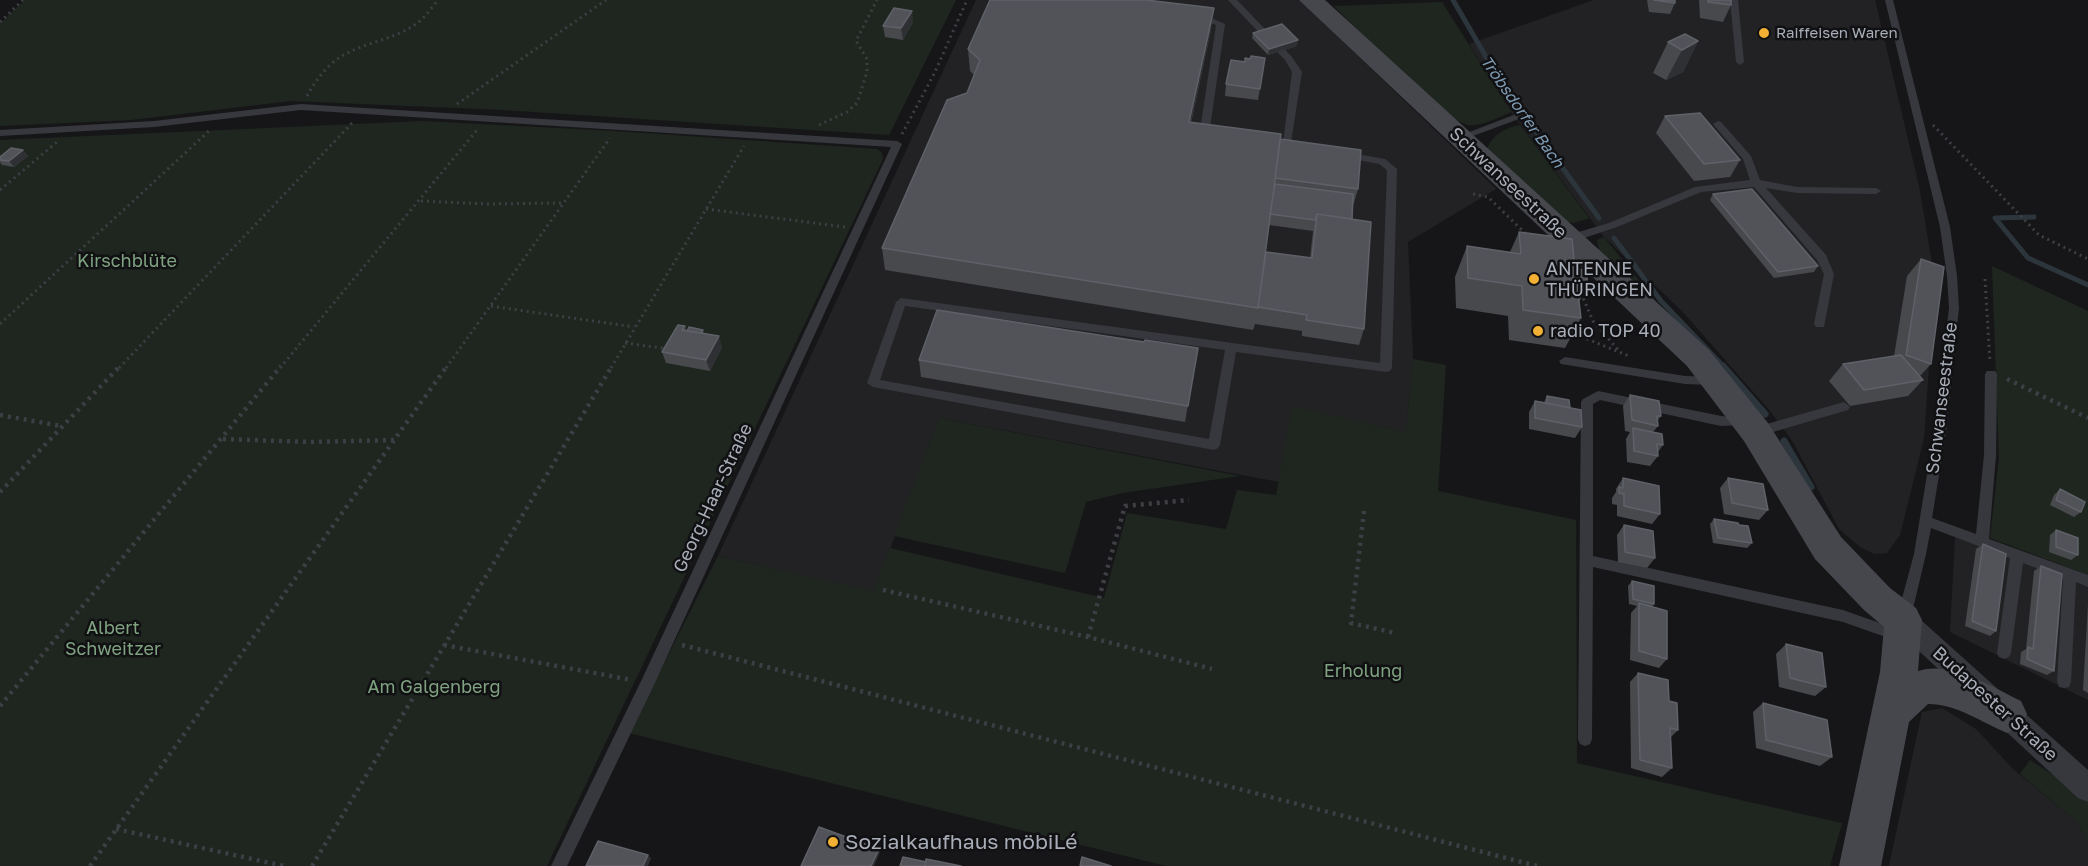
<!DOCTYPE html>
<meta charset="utf-8">
<style>
body{margin:0}
canvas{display:block;background:#161618}
</style>
<canvas width="2088" height="866"></canvas>
<script>
const context = document.querySelector('canvas').getContext('2d');
context.lineJoin = 'round';
function paint(path, color) { context.fillStyle = color; context.fill(path, 'evenodd'); }
function strokePath(path, color, width, dash) { context.strokeStyle = color; context.lineWidth = width; context.lineCap = dash ? 'butt' : 'round'; context.setLineDash(dash || []); context.stroke(path); }
function label(font, color, halo, rows, align = 'center') {
  context.font = font + ' "Golos Text",sans-serif'; context.lineWidth = 5; context.setLineDash([]); context.textBaseline = 'middle'; context.strokeStyle = halo; context.fillStyle = color; for (const [text, x, y, turn = 0] of rows) {
    context.save(); context.translate(x, y); context.rotate((+turn || 0) * Math.PI / 180); context.textAlign = isNaN(turn) ? turn : align; if (halo) context.strokeText(text, 0, 0); context.fillText(text, 0, 0); context.restore();
  }
}
const built = new Path2D(`
 M976,0H1300L1496,189L1408,242L1413,359L1406,432L1293,407L1279,482L939,418L874,592L718,556Z
 M1594,0H1875L1919,186L1935,281L1924,438L1900,535L1887,553L1874,554L1860,547L1839,529L1793,442L1770,411L1682,311L1604,237L1511,112L1469,44Z
 M1955,537L2088,585V700L1950,632Z
 M1942,708L1976,729L2013,769L2077,822L2088,843V866H1889L1922,712Z`);
const green = new Path2D(`
 M25,0H956L889,135L503,110L291,101L131,120L0,126V23Z
 M1442,2L1511,112C1499,117 1481,127 1468,125C1444,120 1356,28 1334,6Z
 M423,121L614,131L877,149L882,153L883,159L547,866H0V140Z
 M1520,125L1589,218L1574,223L1562,221L1487,149C1493,134 1505,128 1520,125Z
 M1604,237L1678,329L1599,250L1597,240Z
 M1992,266L2088,311V575L1990,538L1999,458Z
 M1413,359L1446,365L1438,491L1576,520L1577,763L1842,823L1830,866H1166L629,733L718,556L873,591L890,548L1104,598L1127,513L1226,529L1237,490L1276,495L1292,406L1406,432Z
 M939,418L1240,476L1122,493L1086,502L1065,573L894,536Z
 M2030,760L2088,798V843L2077,822L2020,774Z`);
const streamFar1 = new Path2D(`
 M1453,0L1503,86L1599,218
 M2034,217L1995,218L2028,258L2088,285
 M1614,238L1661,301L1725,368`);
const stream = new Path2D(`
 M1723,366L1765,414
 M1784,441L1811,487`);
const pathFar1 = new Path2D(`
 M0,22L23,0
 M307,96C313,85 320,75 329,66C352,43 389,43 416,24C425,18 431,8 438,0
 M457,104L606,0
 M819,125L847,112L857,103L867,72V59L856,41L877,0
 M1933,125L2039,235L2088,259
 M902,134L934,74L967,0
 M0,190L57,142
 M1473,194L1488,197L1527,235
 M421,201L487,204L563,203
 M706,209L845,227
 M1985,279L1990,362
 M1581,293L1593,321L1620,352
 M491,306L634,327
 M0,324L209,131
 M1570,332L1629,356
 M625,343L669,349
 M119,368L353,122
 M280,368L477,130
 M446,368L610,138
 M611,368L744,146`);
const path = new Path2D(`
 M2007,379L2088,418
 M0,415L61,426
 M223,439L310,442L395,440
 M0,492L120,366
 M1364,511L1351,623L1395,633
 M883,590L1088,637L1212,669
 M1088,637L1125,506L1189,500
 M444,645L632,680
 M682,645L1537,866
 M0,706L281,366
 M116,829L284,866
 M90,866L447,366
 M312,866L612,366`);
const lane = new Path2D(`
 M1228,0H1237L1292,57L1302,72L1290,149L1279,148L1274,145L1279,142L1283,143L1292,72L1285,60Z
 M1730,0H1738L1744,62L1740,65L1736,62Z
 M1885,0H1893L1950,227L1957,276L1959,308L1946,432L1932,518L1976,534L1984,455L1985,374L1987,371H1995L1997,374L1996,455L1989,539L2088,575V587L2076,582L2071,682L2069,687L2064,688L2059,687L2057,682L2063,578L2023,563L2011,653L2009,657L2004,659L1999,657L1997,653L2010,558L1931,528L1926,554L1911,617L1909,621L1904,623L1899,621L1897,617L1914,554L1934,432L1949,308L1947,276L1940,227Z
 M1198,12L1225,24L1210,128L1218,130L1220,132L1215,135L1202,132L1200,130L1216,25L1195,17V13Z
 M301,104L897,141L902,144L653,687L567,866H551L643,677L891,147L301,110L154,127L0,136V130L154,121Z
 M1524,111L1529,114L1527,116L1462,140H1456L1454,138Z
 M1718,121L1721,122L1751,156L1760,180L1797,187L1876,188L1881,191L1876,194L1797,193L1766,188L1826,255L1834,274L1824,327H1816L1814,324L1824,274L1817,260L1754,187L1701,192L1617,227L1569,243L1564,239L1565,236L1609,223L1695,187L1750,180L1743,159L1713,124Z
 M1345,152L1385,159L1397,169L1392,368L1390,371L1386,372L1236,352L1220,445L1218,448L1214,450L873,387L867,383L896,302L901,298L1380,363L1387,170L1379,164L1342,157L1340,155ZM905,306L1225,350L1209,439L880,380Z
 M1565,357L1685,376L1713,377L1719,381L1713,385L1685,384L1561,364L1559,361Z
 M1598,391L1721,416L1748,419L1750,422L1748,425L1721,426L1600,400L1593,404V556L1843,610L1902,631L1904,635L1902,639L1897,641L1843,622L1593,567L1592,739L1590,744L1585,746L1580,744L1578,739L1581,402L1583,399Z
 M1844,402L1850,407L1848,410L1756,437L1752,435L1750,432L1752,429L1756,427Z`);
const street = new Path2D(`
 M1903,609L1912,612L2088,770V802L2078,798L1894,628L1890,620L1894,612Z`);
const secondary = new Path2D(`
 M1299,0H1325L1709,350L1768,423L1841,537L1890,588L1916,608L1922,620L1918,671C1951,660 1992,687 2021,701L2027,714L2021,727L2007,733C1981,722 1957,704 1928,704L1909,722L1881,866H1839L1880,672L1884,627L1864,610L1815,559L1744,441L1687,366Z`);
const wall = new Path2D(`
 M1647,0H1675V3L1670,14L1649,12Z
 M1699,0H1731V5L1723,22L1700,18Z
 M913,22L903,40L885,37L883,26Z
 M1211,30L1191,123L1280,139L1358,189L1353,206L1352,219L1364,329L1359,345L1302,336V331L1255,324L1253,330L885,270L882,248L967,93L974,75L970,71L968,49ZM1269,225L1313,231L1310,258L1265,254Z
 M1253,33L1297,46L1268,55L1252,38Z
 M1698,41L1683,72L1666,80L1653,73L1668,42Z
 M1265,58L1258,100L1225,96L1226,84L1245,62Z
 M1665,116L1740,160L1730,177L1694,181L1656,133Z
 M23,150L28,156L14,167L2,165L0,162V157Z
 M1713,194L1818,266L1814,272L1774,278L1710,200Z
 M1519,232L1575,269L1588,286L1579,302L1581,318L1565,348L1509,340L1508,316L1456,308L1455,277L1467,246L1510,252Z
 M1921,259L1931,364L1920,376L1923,380L1908,396L1850,406L1829,381L1843,364L1894,356L1907,276Z
 M685,326L686,330H703L704,334L722,347L710,371L666,363L662,352Z
 M1144,342L1198,348L1185,422L921,377L919,360Z
 M1630,395L1661,416L1657,421L1658,426L1653,432L1663,445L1658,452V456L1650,466L1627,462L1626,439L1630,432L1625,431L1623,406Z
 M1547,396L1570,408L1582,427L1575,438L1529,429V412L1535,401L1544,402Z
 M1623,478L1660,514L1652,524L1617,516V505L1612,504V498L1616,492V489Z
 M1728,478L1768,510L1759,520L1724,514L1720,488Z
 M2060,489L2081,512L2074,517L2050,505L2054,495Z
 M1714,519L1752,543L1747,548L1713,543L1710,524Z
 M1624,525L1655,558L1647,568L1618,562L1617,535Z
 M2056,530L2078,555L2071,560L2049,552L2050,535Z
 M1983,544L1996,631L1990,636L1965,626L1976,549Z
 M2041,566L2054,671L2047,675L2020,664L2021,652L2026,649L2034,571Z
 M1632,581L1654,604L1652,607L1667,659L1659,668L1630,660L1631,613L1637,606L1629,604L1628,586Z
 M2088,604V693L2083,690Z
 M1786,644L1826,687L1815,696L1779,687L1776,654Z
 M1638,673L1669,701L1678,730L1671,737L1672,768L1662,777L1631,768L1630,682Z
 M1763,703L1832,757L1820,766L1756,748L1753,712Z`);
const shadedWall = new Path2D(`
 M1214,8L1211,30L1186,144L1189,122Z
 M912,11L913,22L903,40L901,28Z
 M1298,40L1297,46L1268,55L1269,49Z
 M1698,41L1683,72L1666,80L1682,50Z
 M23,150L28,156L14,167L9,161Z
 M719,336L722,347L710,371L706,360Z
 M879,849L880,852L874,866H871Z
 M648,855L651,858L648,866H643Z`);
const building = new Path2D(`
 M990,0H1146L1214,8L1189,122L1281,134L1258,308L882,248L947,100L967,93L980,60L968,49Z
 M1654,0H1675V3Z
 M1708,0H1731V5L1708,2Z
 M894,8L912,11L901,28L883,26Z
 M1282,24L1298,40L1269,49L1253,33Z
 M1685,34L1698,41L1682,50L1668,42Z
 M1251,56L1265,58L1260,89L1226,84L1231,60L1245,62V58L1250,59Z
 M1700,113L1740,160L1704,164L1665,116Z
 M1280,139L1361,150L1358,189L1275,178Z
 M11,148L23,150L9,161L0,160V157Z
 M1275,184L1353,194L1352,219L1317,214L1315,220L1270,214Z
 M1752,189L1818,266L1778,272L1713,194Z
 M1317,214L1371,222L1364,329L1306,320L1307,315L1258,307L1266,252L1312,258Z
 M1519,232L1572,239L1575,269L1586,270L1588,286L1577,285L1581,318L1523,310L1522,286L1468,278L1467,246L1521,254Z
 M1921,259L1944,267L1931,364L1906,355Z
 M937,310L1144,342L1145,340L1198,348L1188,406L919,360Z
 M678,325L685,326L682,330L719,336L706,360L662,352Z
 M689,327L703,330L701,333L687,331Z
 M1901,355L1923,380L1864,390L1843,364Z
 M1630,395L1659,401L1661,416H1657L1658,426L1632,420Z
 M1547,396L1569,400L1570,408L1547,403Z
 M1535,401L1581,410L1582,427L1535,418Z
 M1633,428L1662,434L1663,445L1657,444L1658,456L1634,451Z
 M1623,478L1659,486L1660,514L1624,506V494L1619,493V487L1623,488Z
 M1728,478L1763,484L1768,510L1732,503Z
 M2060,489L2085,502L2081,512L2056,500Z
 M1714,519L1738,523L1739,525L1748,526L1752,543L1718,538Z
 M1624,525L1653,531L1655,558L1625,552Z
 M2056,530L2078,538V555L2056,547Z
 M1983,544L2006,554L1996,631L1972,621Z
 M2041,566L2062,574L2054,671L2027,659L2028,647L2033,649Z
 M1632,581L1654,586V604L1633,599Z
 M1639,603L1667,611V659L1639,651Z
 M1786,644L1822,653L1826,687L1790,678Z
 M1638,673L1668,680L1669,701L1677,703L1678,730L1670,728L1672,768L1640,760Z
 M1763,703L1827,720L1832,757L1766,740Z
 M819,827L879,849L871,866H801Z
 M598,841L648,855L643,866H586Z
 M903,857L926,862L925,866H900Z
 M1082,857L1111,866H1080Z
 M926,859L961,866H925Z`);
const markers = [
 [1764,33,6,"#f2b134"],
 [1534,279,6,"#f2b134"],
 [1538,331,6,"#f2b134"],
 [833,842,6,"#f2b134"]
];
const farPoinames = [
 ["Raiffeisen Waren",1776,33]
];
const farWaternames = [
 ["Tröbsdorfer Bach",1522,112,55]
];
const streetNames = [
 ["Schwanseestraße",1508,183,43],
 ["Schwanseestraße",1942,398,-83],
 ["Georg-Haar-Straße",713,498,-65],
 ["Budapester Straße",1995,704,42]
];
const parkNames = [
 ["Kirschblüte",127,261],
 ["Albert",113,628],
 ["Schweitzer",113,649],
 ["Erholung",1363,671],
 ["Am Galgenberg",434,687]
];
const poiNames = [
 ["ANTENNE",1546,269],
 ["THÜRINGEN",1546,290],
 ["radio TOP 40",1550,331]
];
const nearPoinames = [
 ["Sozialkaufhaus möbiLé",845,842]
];
paint(built, '#222225');
paint(green, '#1e261f');
strokePath(streamFar1, '#2c353c', 5);
strokePath(stream, '#2c353c', 7);
strokePath(pathFar1, '#3d3f44', 3, [2, 4]);
strokePath(path, '#3d3f44', 4.5, [3, 5]);
paint(lane, '#37383d');
paint(street, '#37383d');
paint(secondary, '#45474d');
paint(wall, '#47494d');
paint(shadedWall, '#2f3033');
paint(building, '#525359');
strokePath(building, '#5f6168', 1.5);
for (const [x, y, r, color] of markers) { const dot = new Path2D(); dot.arc(x, y, r, 0, 2 * Math.PI); context.fillStyle = color; context.fill(dot); strokePath(dot, '#111113', 2); }
label('15px', '#a8adb8', '#111113', farPoinames, 'left');
label('italic 16px', '#7f9bb3', '#111113', farWaternames);
label('18px', '#a8adb8', '#111113', streetNames);
label('18px', '#7fa381', '#111113', parkNames);
label('18px', '#a8adb8', '#111113', poiNames, 'left');
label('21px', '#a8adb8', '#111113', nearPoinames, 'left');
</script>
